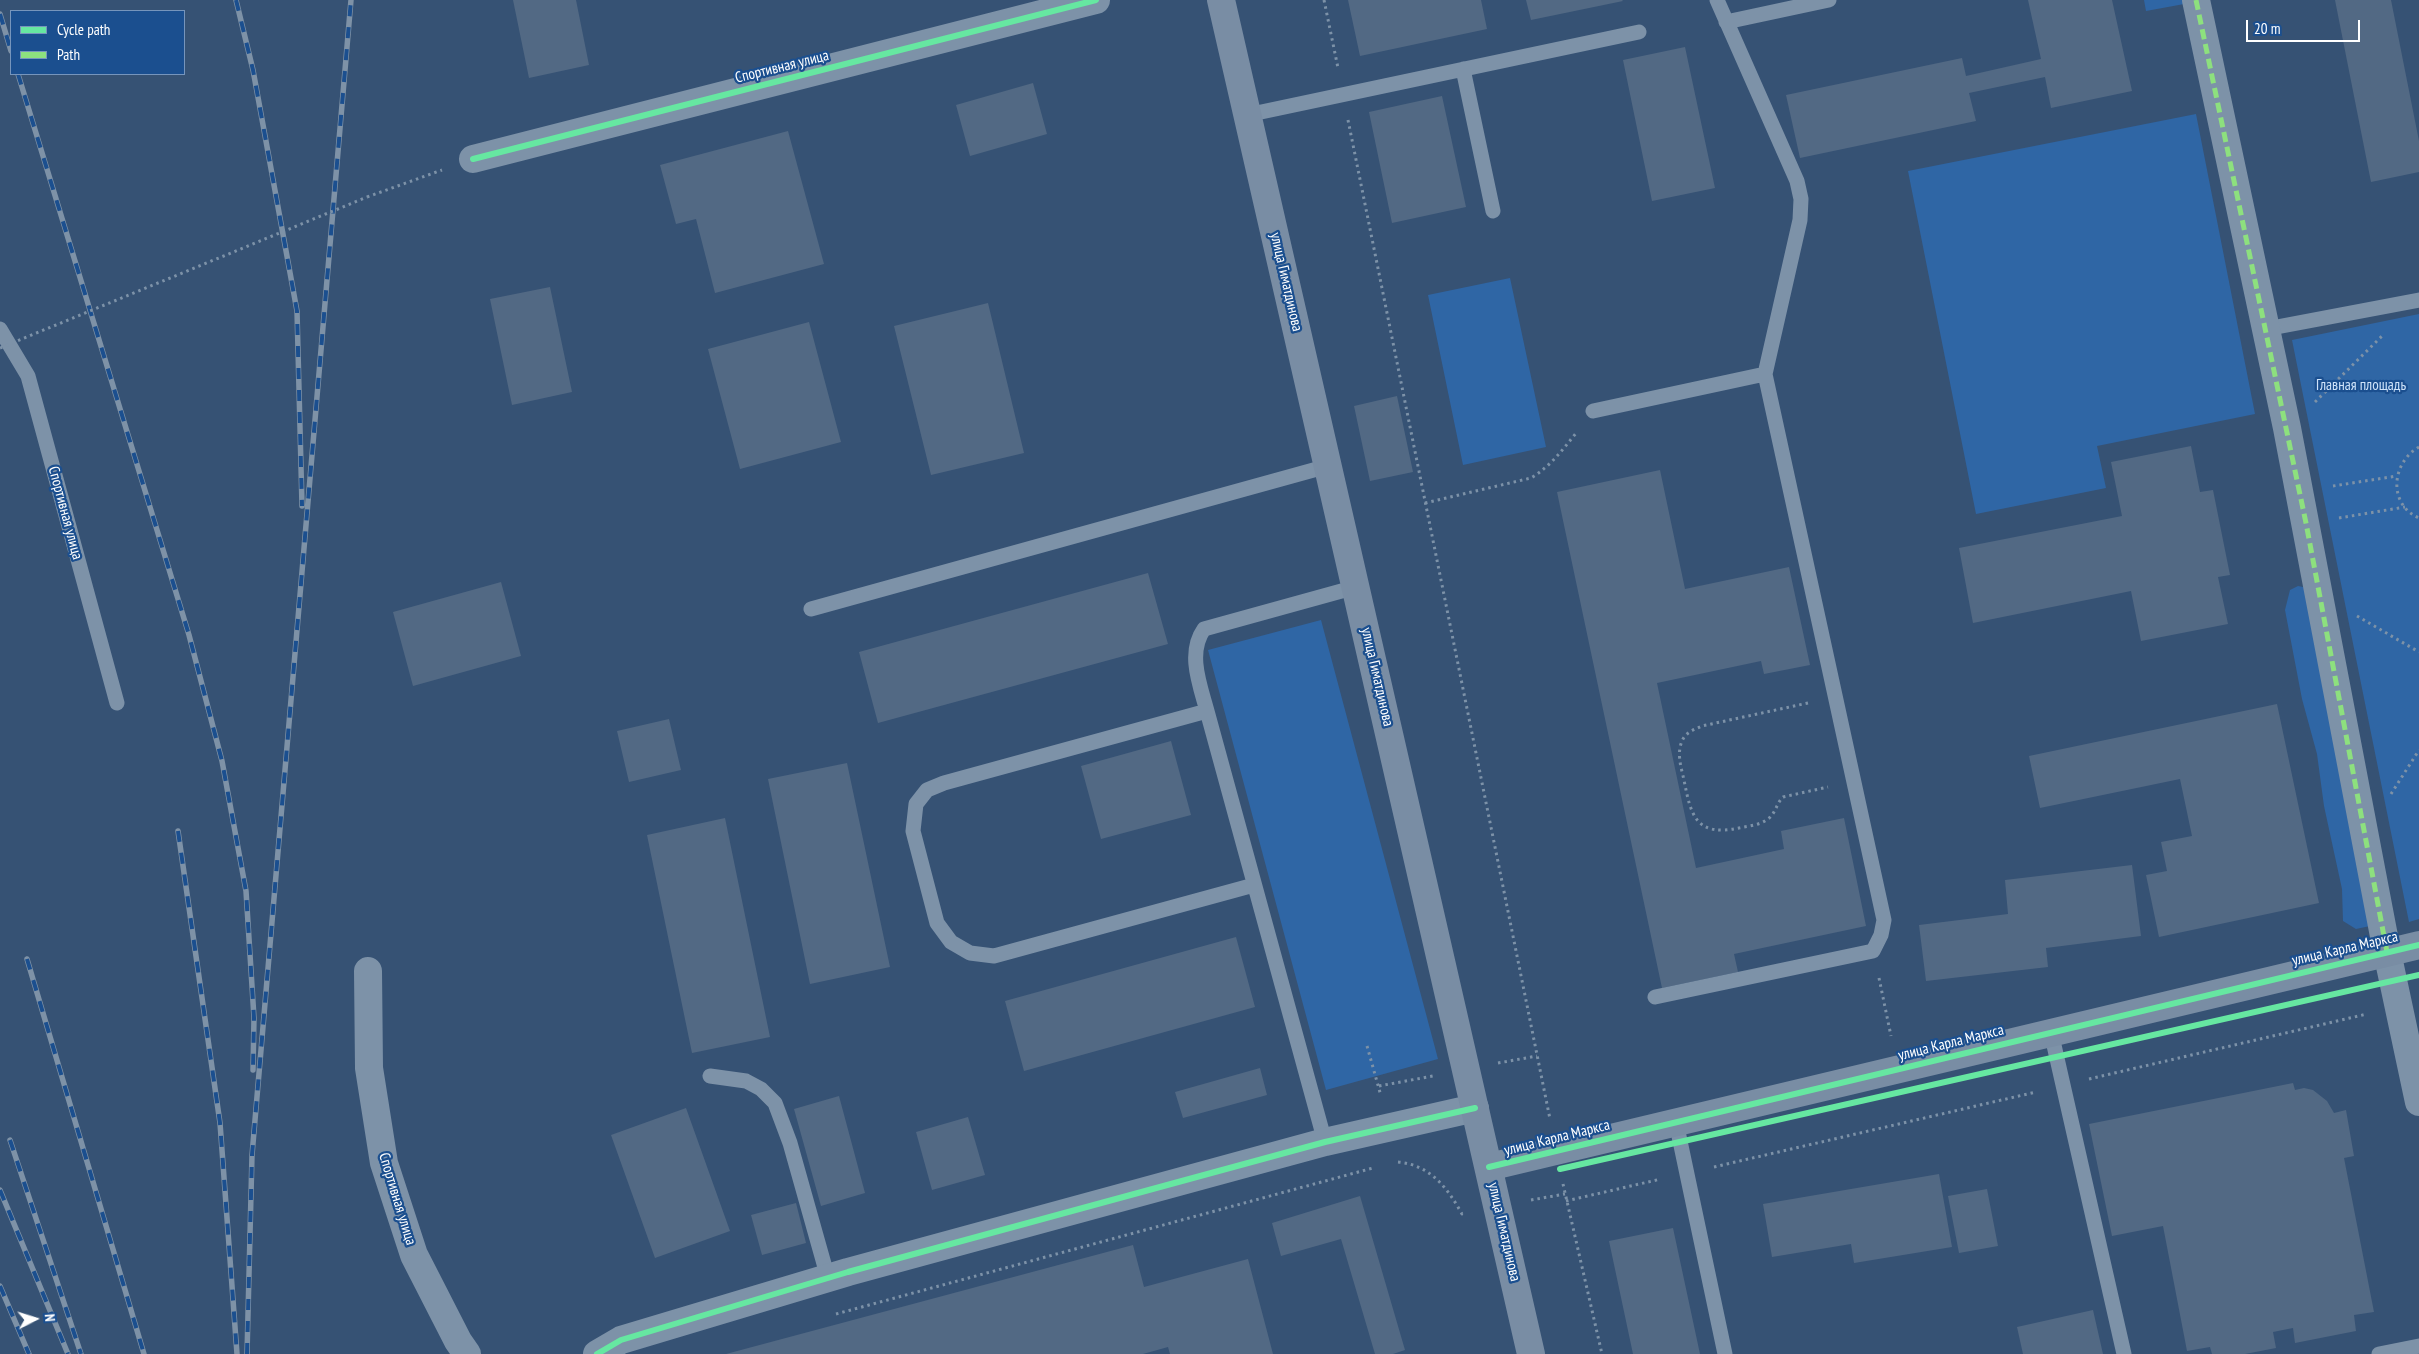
<!DOCTYPE html>
<meta charset="utf-8">
<style>
body{margin:0}
#map{position:relative;width:2419px;height:1354px;overflow:hidden;background:#365274;font-family:"PT Sans Narrow",sans-serif}
canvas{display:block}
.legend{position:absolute;left:10px;top:10px;width:175px;height:65px;box-sizing:border-box;background:#1b4f8f;border:1px solid #7695bc;margin:0;padding:6px 9px;list-style:none;font-size:15px;color:#fff}
.legend li{display:flex;align-items:center;gap:10px;height:25px}
.legend b{width:25px;border:1px solid #7695bc}
.north{position:absolute;left:10px;top:1294px;width:50px;height:50px;-webkit-text-stroke:4px #1b4f8f;paint-order:stroke;rotate:85deg;font-size:14px;font-weight:700;line-height:20px;text-align:center;color:#fff}
.north::after{content:'';display:block;margin:auto;width:18px;height:22px;background:#fff;clip-path:polygon(50% 0,100% 100%,50% 72%,0 100%)}
.scale{position:absolute;left:2246px;top:20px;width:114px;height:22px;box-sizing:border-box;border:2px solid #fff;border-top:0;padding-left:6px;font-size:15px;line-height:18px;white-space:nowrap;color:#fff;-webkit-text-stroke:4px #1b4f8f;paint-order:stroke}
</style>
<div id="map">
<canvas width="2419" height="1354"></canvas>
<ul class="legend">
<li><b style="height:6px;background:#66e7a1"></b>Cycle path</li>
<li><b style="height:6px;background:#8de07e"></b>Path</li>
</ul>
<div class="north">N</div>
<div class="scale">20 m</div>
</div>
<script>
const context = document.querySelector('canvas').getContext('2d');
context.lineJoin = 'round';
function paint(path, color) { context.fillStyle = color; context.fill(path, 'evenodd'); }
function strokePath(path, color, width, dash) { context.strokeStyle = color; context.lineWidth = width; context.lineCap = dash ? 'butt' : 'round'; context.setLineDash(dash || []); context.stroke(path); }
function label(font, color, halo, rows, align = 'center') {
  context.font = font + ' "PT Sans Narrow",sans-serif'; context.lineWidth = 4.5; context.setLineDash([]); context.textBaseline = 'middle'; context.strokeStyle = halo; context.fillStyle = color; for (const [text, x, y, turn = 0] of rows) {
    context.save(); context.translate(x, y); context.rotate((+turn || 0) * Math.PI / 180); context.textAlign = isNaN(turn) ? turn : align; if (halo) context.strokeText(text, 0, 0); context.fillText(text, 0, 0); context.restore();
  }
}
const green = new Path2D(`
 M2144,0H2206L2146,11Z
 M2196,114L2255,414L2097,446L2106,488L1976,514L1908,171Z
 M1510,278L1546,447L1463,465L1428,295Z
 M2419,314V919L2409,922L2292,340Z
 M2298,586L2308,588L2370,926L2356,929L2343,921L2342,889L2324,806L2317,754L2302,699L2285,610L2290,590Z
 M1321,620L1438,1059L1326,1090L1208,650Z`);
const building = new Path2D(`
 M513,0H576L589,65L529,78Z
 M1348,0H1481L1487,29L1360,56Z
 M1526,0H1622L1623,1L1531,20Z
 M2028,0H2112L2132,91L2051,108L2045,77L1969,93L1976,121L1800,158L1786,95L1962,58L1966,76L2041,59Z
 M2335,0H2391L2419,141V172L2371,182Z
 M1685,47L1715,188L1652,201L1623,60Z
 M1033,83L1047,134L970,156L956,105Z
 M1442,96L1466,207L1392,223L1369,112Z
 M788,131L824,264L715,293L696,219L676,224L660,165Z
 M550,287L572,392L512,405L490,299Z
 M988,303L1024,453L931,475L894,326Z
 M809,322L841,442L740,469L708,349Z
 M1397,396L1413,472L1370,481L1354,406Z
 M2191,446L2200,492L2213,490L2230,575L2218,577L2228,624L2141,641L2131,591L1973,623L1959,548L2122,516L2111,462Z
 M1660,470L1685,589L1789,567L1810,665L1764,674L1761,661L1657,683L1696,868L1784,849L1781,831L1844,818L1866,926L1734,954L1738,972L1662,988L1557,492Z
 M1148,573L1168,644L878,723L859,652Z
 M501,582L521,656L413,686L393,612Z
 M2277,704L2319,903L2159,937L2146,875L2167,871L2161,842L2192,836L2180,779L2040,808L2029,756Z
 M669,719L681,770L629,782L617,731Z
 M1171,741L1191,815L1101,839L1081,766Z
 M847,763L890,967L810,984L768,779Z
 M725,818L770,1037L692,1053L647,835Z
 M2132,865L2141,936L2046,948L2048,967L1926,981L1919,925L2008,914L2005,880Z
 M1236,937L1255,1007L1024,1071L1005,1001Z
 M1260,1068L1267,1095L1183,1118L1175,1092Z
 M2293,1083L2295,1090L2304,1088L2313,1090L2327,1101L2334,1113L2346,1110L2354,1156L2344,1158L2374,1312L2354,1315L2356,1331L2295,1343L2293,1328L2273,1332L2276,1348L2245,1354H2212L2210,1347L2187,1351L2163,1226L2112,1236L2089,1124Z
 M839,1096L865,1193L821,1206L794,1109Z
 M686,1108L730,1231L655,1258L611,1135Z
 M968,1117L985,1175L932,1190L916,1132Z
 M1939,1174L1952,1247L1854,1263L1851,1244L1772,1257L1763,1204Z
 M1987,1189L1998,1246L1959,1253L1948,1196Z
 M1360,1196L1405,1350L1393,1354H1375L1341,1239L1281,1256L1272,1223Z
 M796,1203L806,1243L762,1255L751,1215Z
 M1673,1228L1700,1354H1633L1609,1241Z
 M1133,1245L1144,1287L1248,1259L1273,1354H1170L1168,1347L1143,1354H726Z
 M2093,1310L2103,1354H2023L2017,1327Z`);
const path = new Path2D(`
 M1324,0L1338,68
 M1348,120L1550,1119
 M367,197L442,170
 M2315,402L2382,336
 M2419,447C2392,462 2387,504 2419,518
 M2333,486L2397,476
 M1425,503L1531,478C1551,466 1563,449 1577,432
 M2339,518L2405,507
 M2357,616L2419,652
 M1808,703L1702,726C1695,729 1687,732 1683,739C1676,752 1681,767 1684,780C1691,816 1696,837 1739,828C1749,826 1760,825 1768,819C1776,813 1776,804 1783,797L1828,787
 M2391,794L2419,750
 M1879,978L1891,1036
 M1367,1046L1381,1096
 M1498,1063L1537,1056
 M2089,1079L2367,1014
 M1379,1086L1433,1076
 M1398,1162C1430,1165 1447,1187 1462,1214L1464,1213
 M1714,1167L2036,1092
 M1563,1184L1602,1354
 M1531,1200L1565,1194
 M1566,1201L1661,1179
 M836,1314L1373,1168`);
const lane = new Path2D(`
 M1726,22L1829,0
 M1463,69L1493,211
 M1247,115L1639,32
 M0,329L28,376L117,703
 M2266,329L2419,300
 M1593,411L1765,374
 M811,609L1328,466
 M1207,711L944,783L927,790L916,804L913,831L937,923L951,942L970,953L994,956L1254,885
 M1655,997L1873,951L1881,935L1884,920L1765,374L1800,220L1801,199L1797,181L1717,0
 M2051,1032L2124,1354
 M710,1076L746,1081L761,1089L775,1103L790,1143L828,1278
 M1676,1122L1725,1354
 M1325,1142L1207,711C1200,685 1187,653 1204,629L1356,587
 M2379,1354L2419,1346`);
const street = new Path2D(`
 M2196,0L2287,428L2387,952L2419,1102
 M473,159L1096,0
 M368,971L369,1068L384,1163L414,1255L458,1341L467,1354
 M597,1354L621,1340L848,1272L1325,1142L1475,1108`);
const secondary = new Path2D(`
 M1221,0L1531,1354
 M1489,1167L2419,945`);
const rail = new Path2D(`
 M236,0L253,70L297,311L302,506
 M0,14L11,51
 M18,74L189,635L222,761L246,891L254,1018L253,1070
 M178,831L220,1123L237,1354
 M27,959L144,1354
 M10,1140L81,1354
 M0,1190L68,1354
 M0,1286L29,1354
 M247,1354L252,1155L351,0`);
const pathBridge = new Path2D(`
 M0,348L367,197`);
const quiet = new Path2D(`
 M2196,0L2306,523L2387,952`);
const cycleway = new Path2D(`
 M473,159L1096,0
 M1489,1167L2419,945
 M1560,1169L2419,975
 M597,1354L621,1340L848,1272L1325,1142L1475,1108`);
const streetNames = [
 ["Спортивная улица",782,67,-14],
 ["улица Гиматдинова",1286,282,77],
 ["Спортивная улица",65,513,75],
 ["улица Гиматдинова",1377,677,77],
 ["улица Карла Маркса",2345,949,-13],
 ["улица Карла Маркса",1951,1043,-14],
 ["улица Карла Маркса",1557,1138,-14],
 ["Спортивная улица",397,1199,73],
 ["улица Гиматдинова",1504,1232,77]
];
const parkNames = [
 ["Главная площадь",2361,386]
];
paint(green, '#2f66a5');
paint(building, '#526984');
strokePath(path, '#7d92a8', 3, [2.5, 4]);
strokePath(lane, '#7d92a8', 15);
strokePath(street, '#7d92a8', 28);
strokePath(secondary, '#798da4', 28);
strokePath(rail, '#7e92a7', 5.5);
strokePath(rail, '#1b4f8f', 4, [11]);
strokePath(pathBridge, '#7d92a8', 3, [2.5, 4]);
strokePath(quiet, '#8de07e', 5, [10, 5]);
strokePath(cycleway, '#66e7a1', 6);
label('15px', '#fff', '#1b4f8f', streetNames);
label('15px', '#cfe3fa', '#1b4f8f', parkNames);
</script>
